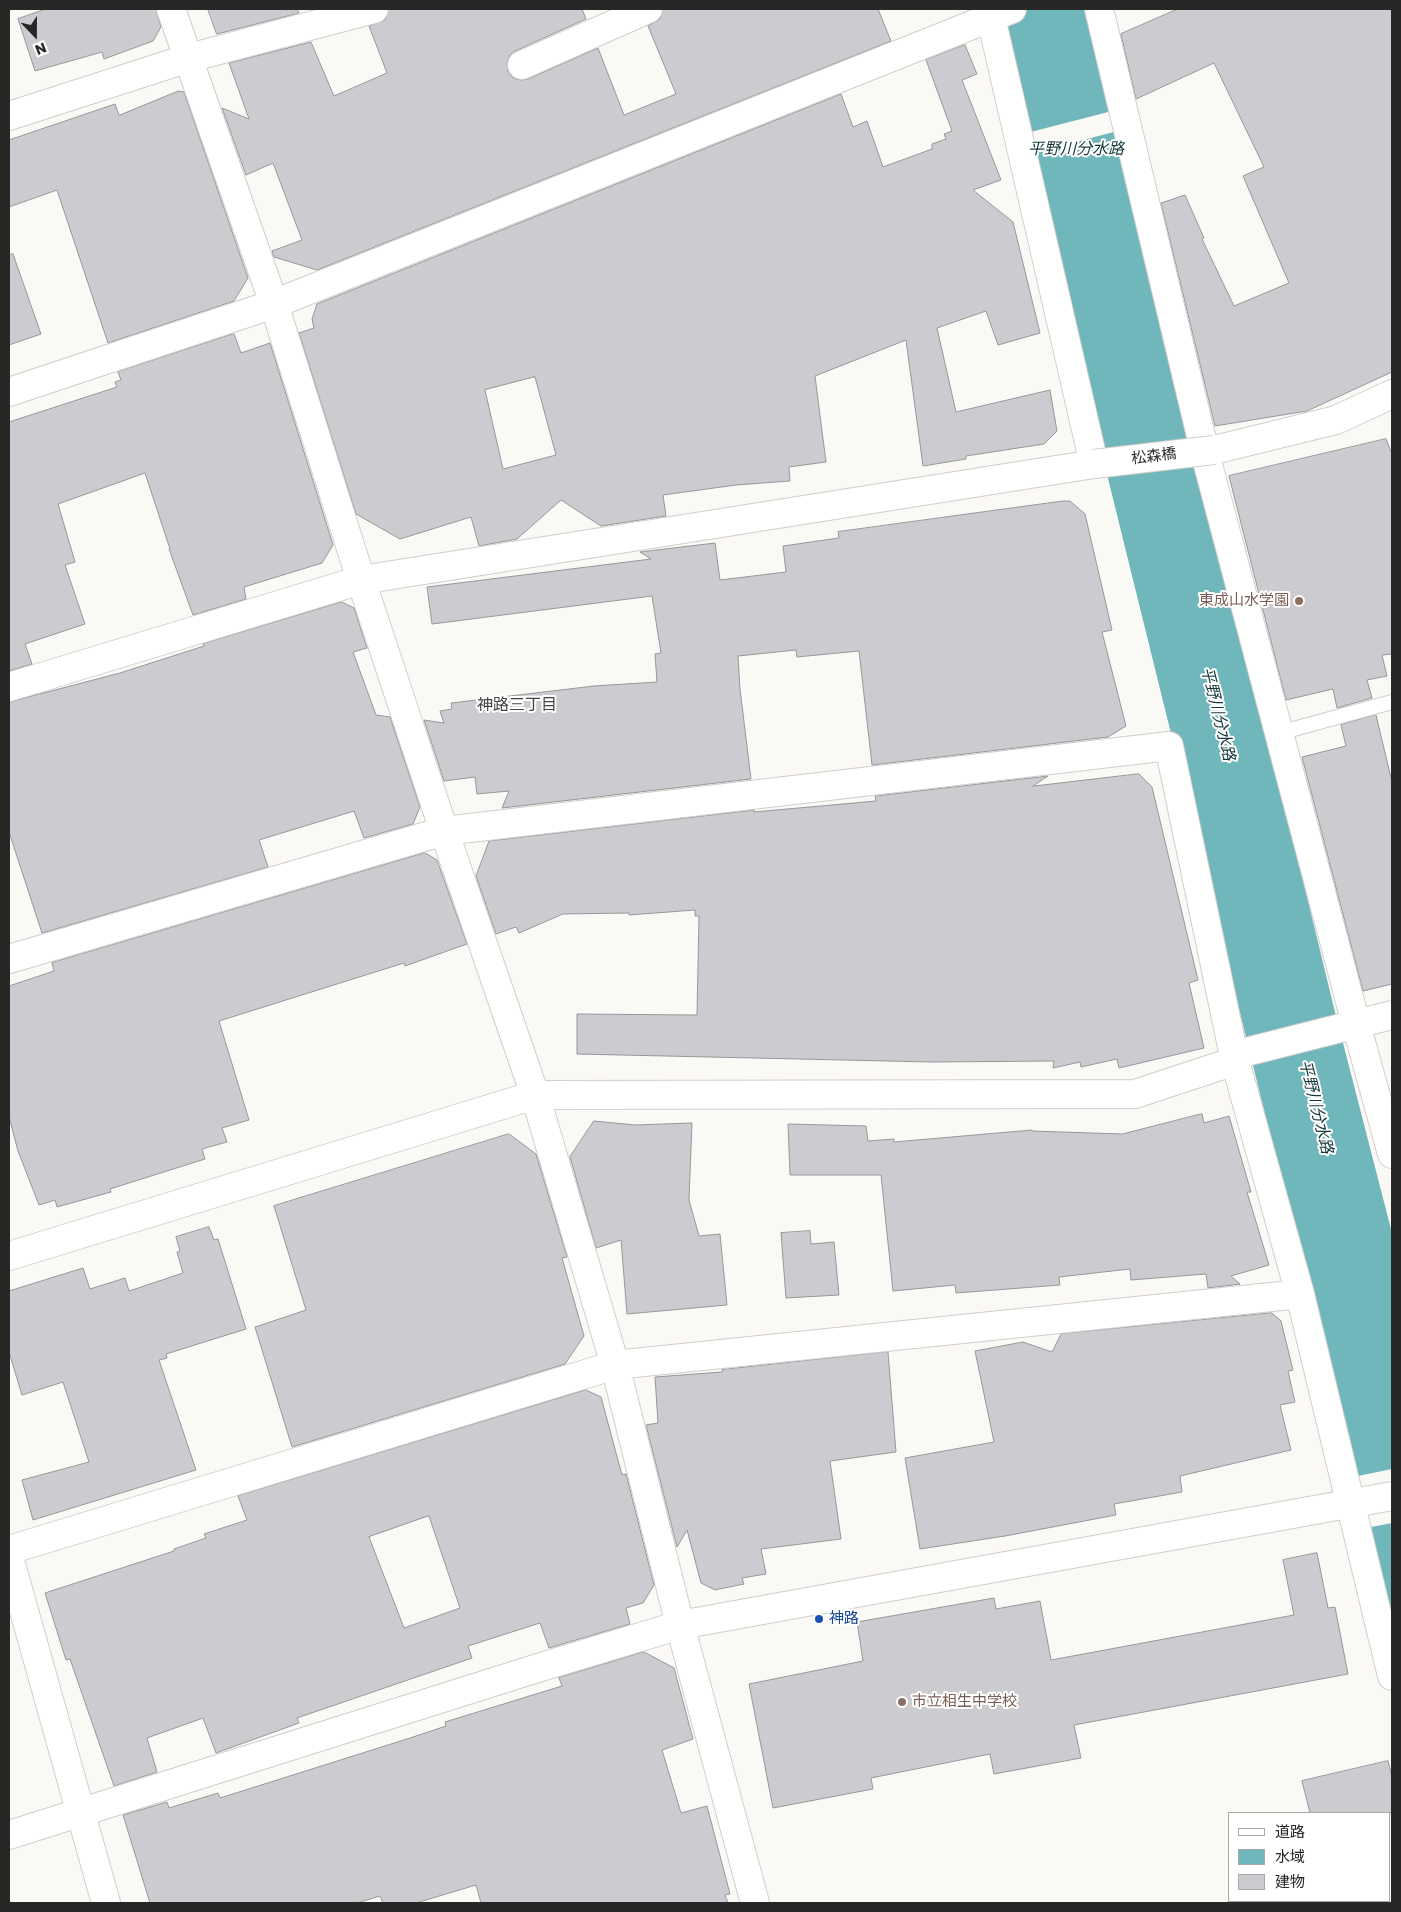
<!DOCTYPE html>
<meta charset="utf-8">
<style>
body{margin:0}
#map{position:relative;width:1401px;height:1912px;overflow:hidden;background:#fbf9f6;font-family:Poppins,"Noto Sans JP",sans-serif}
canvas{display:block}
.frame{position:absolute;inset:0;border:10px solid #282726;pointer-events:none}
.legend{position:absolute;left:1228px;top:1812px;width:162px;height:90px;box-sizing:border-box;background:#fff;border:1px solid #a9a9a8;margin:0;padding:6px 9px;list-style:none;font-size:15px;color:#282726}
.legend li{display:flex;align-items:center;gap:10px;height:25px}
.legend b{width:25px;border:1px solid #a9a9a8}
.north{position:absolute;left:10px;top:10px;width:50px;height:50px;-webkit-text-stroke:4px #fff;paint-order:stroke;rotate:158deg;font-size:14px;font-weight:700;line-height:20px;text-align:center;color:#282726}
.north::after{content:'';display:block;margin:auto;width:18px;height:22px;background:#282726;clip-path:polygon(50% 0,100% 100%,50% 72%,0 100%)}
</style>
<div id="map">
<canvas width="1401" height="1912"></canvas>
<div class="frame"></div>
<ul class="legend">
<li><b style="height:6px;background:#fff"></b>道路</li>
<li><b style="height:14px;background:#70b7bc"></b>水域</li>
<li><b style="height:14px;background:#ccccd0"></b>建物</li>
</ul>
<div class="north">N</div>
</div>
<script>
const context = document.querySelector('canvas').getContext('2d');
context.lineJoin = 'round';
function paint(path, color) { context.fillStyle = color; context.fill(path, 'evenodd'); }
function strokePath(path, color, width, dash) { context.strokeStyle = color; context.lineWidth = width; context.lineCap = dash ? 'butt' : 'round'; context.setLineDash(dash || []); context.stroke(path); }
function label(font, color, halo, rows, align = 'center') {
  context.font = font + ' Poppins,"Noto Sans JP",sans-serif'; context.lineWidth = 4; context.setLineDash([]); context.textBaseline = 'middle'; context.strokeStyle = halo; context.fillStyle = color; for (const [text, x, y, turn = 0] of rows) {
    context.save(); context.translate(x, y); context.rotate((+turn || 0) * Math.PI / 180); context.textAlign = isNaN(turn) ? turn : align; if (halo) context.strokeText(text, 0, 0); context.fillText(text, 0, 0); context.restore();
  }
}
const water = new Path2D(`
 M992,9H1091L1334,1008L1392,1233V1628Z`);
const pier = new Path2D(`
 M1116,110L1121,130L1027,155L1023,134Z
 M1392,1469V1523L1366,1528L1353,1477Z`);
const building = new Path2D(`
 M46,9H156L161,27L153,41L104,59L102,52L35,71L18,19Z
 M208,9H297L299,13L217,34Z
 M389,9H582L586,19L515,51L510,55L507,63L508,71L513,78L520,80L528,79L598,48L624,115L676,94L648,26L660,19L663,9H878L891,41L317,270L274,257L272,251L302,240L273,163L246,175L222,108L249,119L229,63L311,42L334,96L387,73L369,26L385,20Z
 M1178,9H1392V372L1307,411L1215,426L1161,203L1185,195L1204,238L1202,239L1234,306L1289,283L1243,176L1264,167L1214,63L1136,99L1121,34Z
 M965,45L977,74L962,80L1001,180L973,190L1013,222L1040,333L998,345L986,311L937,328L956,412L1050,390L1057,431L1044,444L966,456V459L923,466L906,340L815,376L826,462L789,467L790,481L736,485L663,495L666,516L601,526L561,500L517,539L479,546L471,517L400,539L356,514L299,333L314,328L312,319L317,304L841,94L853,127L867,121L883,167L932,149V144L946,139L944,134L952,131L926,60ZM535,377L556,455L503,469L485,390Z
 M179,91L184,92L248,278L234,301L108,343L57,190L9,207V140L115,104L119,115Z
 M13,254L41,334L9,345V255Z
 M234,334L241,353L270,343L333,545L322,563L244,587L246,599L193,615L169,549H170L145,473L58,504L75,562L65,565L85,624L25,644L32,664L9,671V422L117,387L115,382L121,380L118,372Z
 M1386,439L1392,454V654L1382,655L1387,676L1367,680L1372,698L1337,708L1333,689L1286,700L1229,476Z
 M1063,501H1070L1085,514L1112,630L1102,632L1126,726L1108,737L872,765L859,651L797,657L796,650L738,656L740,689L751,779L502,808L509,791L477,794L475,777L444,781L424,720L444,723L440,711L452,709L451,703L594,686L657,682L655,654L661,653L652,596L432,624L427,587L651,559L640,552L715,543L720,580L786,572L783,546L839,538L838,532Z
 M342,602L354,608L367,648L353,652L376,715L390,717L420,807L413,824L364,838L354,811L259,840L268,867L42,933L9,832V702L120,673L204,646L203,644Z
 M1376,715L1392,782V984L1363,991L1302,757L1346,746L1341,725Z
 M1139,774L1152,787L1198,980L1189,983L1204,1048L1119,1068L1117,1059L1081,1067L1080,1062L1053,1068L1054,1061L931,1062L577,1054V1014L697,1015L699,916H695V910L629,915V913L563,914L519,933L516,927L496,934L476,876L489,841L754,810V812L876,801L875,796L1048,776L1033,786Z
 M425,853L437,860L467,944L405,966L404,963L219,1021L249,1120L222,1128L227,1142L202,1149L205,1159L110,1189L111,1192L57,1207L55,1200L39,1205L18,1151L9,1117V986L54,971L52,963Z
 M1202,1114L1204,1123L1229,1116L1251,1192H1247L1269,1265L1231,1276L1240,1284L1208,1288L1206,1274L1131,1280L1130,1269L1059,1277L1060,1285L956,1293L955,1285L893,1291L881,1175H790L788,1124L866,1126L868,1141L894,1139V1142L1032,1130V1131L1122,1134Z
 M594,1121L635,1125L692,1123L689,1200L699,1236L720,1234L727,1305L627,1314L621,1240L596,1248L570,1157Z
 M509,1134L536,1154L567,1257L562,1258L584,1336L565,1364L292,1447L255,1327L306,1310L274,1206Z
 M209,1227L214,1240L218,1239L246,1329L166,1354L167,1358L159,1360L196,1470L33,1520L22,1480L89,1462L63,1382L22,1395L9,1352V1291L83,1268L90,1289L125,1278L129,1291L183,1273L177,1252L180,1251L176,1237Z
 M810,1231L811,1244L834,1242L839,1295L786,1298L781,1233Z
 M1272,1313L1281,1321L1293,1370L1288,1371L1295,1402L1280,1405L1291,1450L1180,1476L1182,1492L1114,1504L1116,1515L1005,1536L920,1549L905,1458L994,1442L975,1351L1023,1342L1052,1352L1061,1334Z
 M888,1352L896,1452L830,1461L841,1539L761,1549L766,1574L742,1578L744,1584L715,1590L701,1583L687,1530L677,1547L646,1425L658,1423L655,1377L722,1372V1370Z
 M586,1390L601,1397L622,1475L626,1474L654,1585L643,1603L626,1608L630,1624L549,1648L540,1623L468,1646L472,1658L297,1718L299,1723L216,1753L203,1718L147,1738L157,1772L114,1786L70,1659L66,1660L45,1593L174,1551V1549L206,1538L204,1534L247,1520L238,1496ZM429,1516L460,1608L404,1628L369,1537Z
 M1317,1553L1328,1608L1335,1607L1348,1674L1074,1725L1081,1758L994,1774L990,1754L871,1778L873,1789L773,1808L749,1684L863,1661L857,1622L994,1598L996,1609L1040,1601L1051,1660L1294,1615L1283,1560Z
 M644,1652L674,1668L693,1739L662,1750L681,1813L707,1806L730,1894L725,1895L728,1903H481L476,1885L416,1903H383L380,1896L357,1903H150L123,1815L167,1802L169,1808L218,1793L220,1798L410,1738L446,1726L445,1722L562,1686L559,1678Z
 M1388,1761L1392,1776V1813H1310L1302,1781Z`);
const service = new Path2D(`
 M1279,733L1392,702`);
const minor = new Path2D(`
 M171,9L274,304L361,580L444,831L535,1095L615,1365L680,1625L755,1903
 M1099,9L1206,457L1356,1024L1392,1154
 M522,65L648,9
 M9,116L189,58L374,9
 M9,392L274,304L1012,9
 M1214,450L1336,420L1392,394
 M9,687L361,580L1094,464L989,9
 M9,959L444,831L1169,746L1235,1061L1300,1294L1392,1676
 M9,1550L615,1365L1300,1294
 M9,1557L106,1903`);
const tertiary = new Path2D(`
 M9,1256L535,1095L1135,1094L1235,1061L1246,1052L1392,1015
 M9,1835L541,1667L680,1625L1392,1496`);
const minorBridge = new Path2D(`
 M1094,464L1214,450`);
const markers = [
 [1299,601,5,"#8d6e63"],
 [819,1619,5,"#1a4fb4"],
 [902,1702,5,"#8d6e63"]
];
const streetNames = [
 ["松森橋",1154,457,-7]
];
const educationNames = [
 ["東成山水学園",1289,601],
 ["市立相生中学校",912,1702,"left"]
];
const transitNames = [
 ["神路",829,1619]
];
const waterNames = [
 ["平野川分水路",1076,150],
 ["平野川分水路",1217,714,76],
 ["平野川分水路",1315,1107,76]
];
const neighbourhoodNames = [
 ["神路三丁目",517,706]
];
paint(water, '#70b7bc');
paint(pier, '#fbf9f6');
paint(building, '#ccccd0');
strokePath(building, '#97979a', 1);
strokePath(service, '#d1cecb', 16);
strokePath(minor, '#d1cecb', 30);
strokePath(tertiary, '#d1cecb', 30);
strokePath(service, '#fff', 14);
strokePath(minor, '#fff', 28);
strokePath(tertiary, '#fff', 28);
strokePath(minorBridge, '#d1cecb', 30, []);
strokePath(minorBridge, '#fff', 28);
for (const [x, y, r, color] of markers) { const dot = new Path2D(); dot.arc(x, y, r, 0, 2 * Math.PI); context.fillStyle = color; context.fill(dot); strokePath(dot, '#fff', 2); }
label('15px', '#282726', '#fff', streetNames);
label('15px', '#785e54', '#fff', educationNames, 'right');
label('15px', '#164399', '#fff', transitNames, 'left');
label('italic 16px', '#14383a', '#fff', waterNames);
label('16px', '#474543', '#fff', neighbourhoodNames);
</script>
